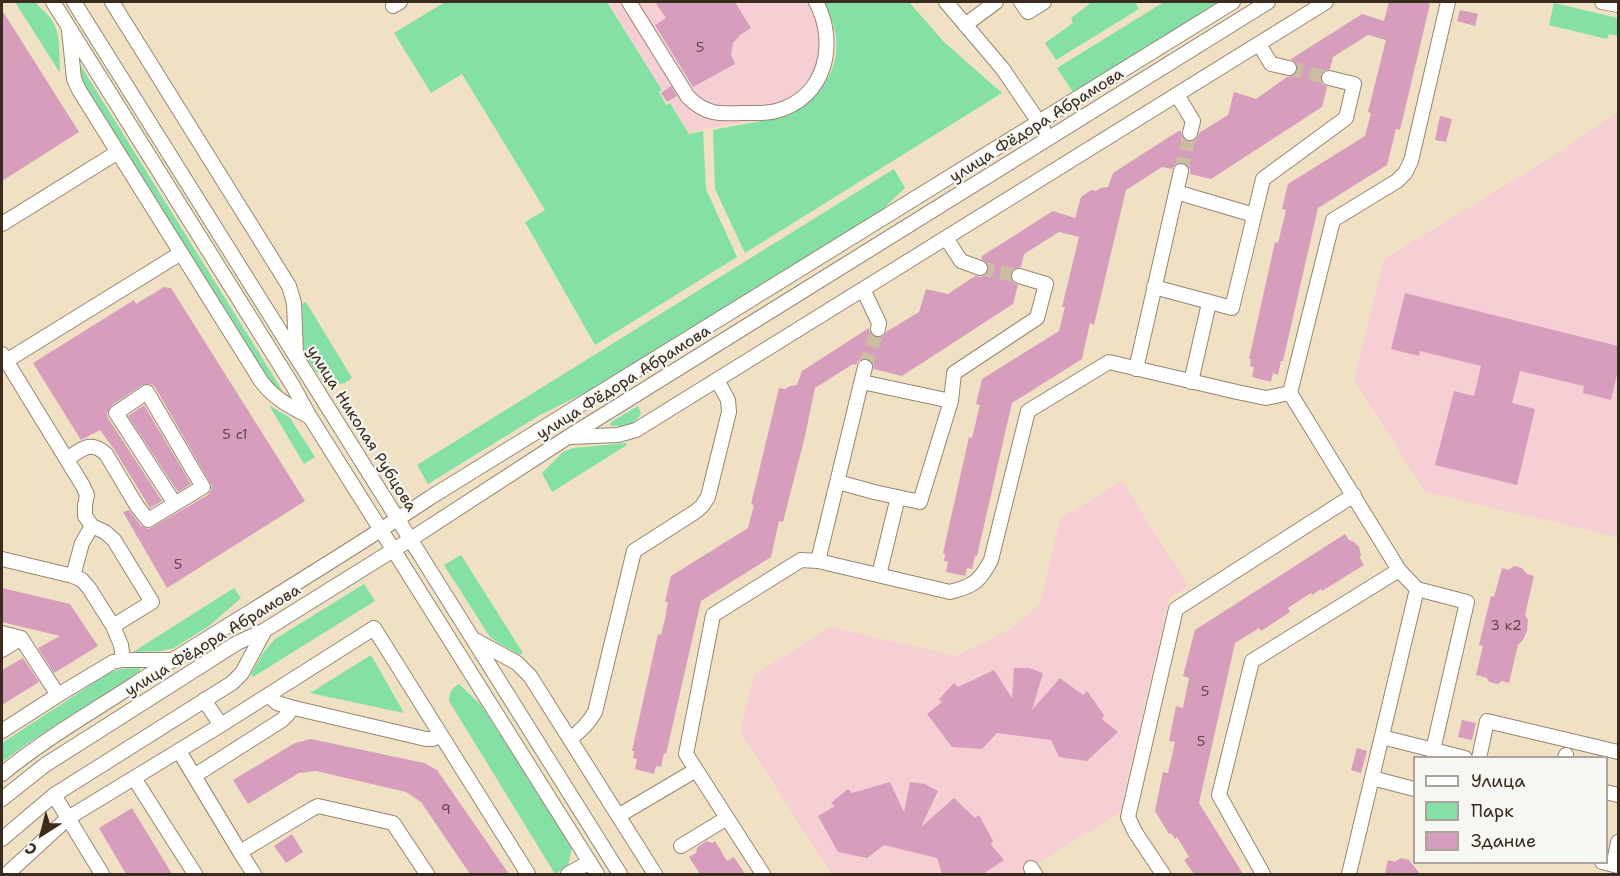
<!DOCTYPE html>
<meta charset="utf-8">
<style>
body{margin:0}
#map{position:relative;width:1620px;height:876px;overflow:hidden;background:#f0e1c5;font-family:"Shantell Sans",sans-serif}
canvas{display:block}
.frame{position:absolute;inset:0;border:3px solid #3b2a1e;pointer-events:none}
.legend{position:absolute;left:1413px;top:756px;width:195px;height:108px;box-sizing:border-box;background:#f6f6f2;border:2px solid #aba49d;margin:0;padding:8px 10px;list-style:none;font-size:18px;color:#3b2a1e}
.legend li{display:flex;align-items:center;gap:12px;height:30px}
.legend b{width:30px;border:2px solid #aba49d}
.north{position:absolute;left:12px;top:804px;width:60px;height:60px;-webkit-text-stroke:4px #f6f6f2;paint-order:stroke;rotate:216deg;font-size:16px;font-weight:700;line-height:24px;text-align:center;color:#3b2a1e}
.north::after{content:'';display:block;margin:auto;width:21px;height:27px;background:#3b2a1e;clip-path:polygon(50% 0,100% 100%,50% 72%,0 100%)}
</style>
<div id="map">
<canvas width="1620" height="876"></canvas>
<div class="frame"></div>
<ul class="legend">
<li><b style="height:8px;background:#fff"></b>Улица</li>
<li><b style="height:16px;background:#85e0a6"></b>Парк</li>
<li><b style="height:16px;background:#d79dbd"></b>Здание</li>
</ul>
<div class="north">С</div>
</div>
<script>
const context = document.querySelector('canvas').getContext('2d');
context.lineJoin = 'round';
function paint(path, color) { context.fillStyle = color; context.fill(path, 'evenodd'); }
function strokePath(path, color, width, dash) { context.strokeStyle = color; context.lineWidth = width; context.lineCap = dash ? 'butt' : 'round'; context.setLineDash(dash || []); context.stroke(path); }
function label(font, color, halo, rows, align = 'center') {
  context.font = font + ' "Shantell Sans",sans-serif'; context.lineWidth = 4.5; context.setLineDash([]); context.textBaseline = 'middle'; context.strokeStyle = halo; context.fillStyle = color; for (const [text, x, y, turn = 0] of rows) {
    context.save(); context.translate(x, y); context.rotate((+turn || 0) * Math.PI / 180); context.textAlign = isNaN(turn) ? turn : align; if (halo) context.strokeText(text, 0, 0); context.fillText(text, 0, 0); context.restore();
  }
}
const built = new Path2D(`
 M608,2H823L831,17L835,34L833,63L828,77L819,91L808,102L796,110L784,115L689,132Z
 M1618,112V537L1425,492L1354,380L1384,259L1560,152Z
 M1122,481L1188,586L1169,598L1120,812L1021,874H831L740,731L754,675L830,627L956,656L994,638L1014,626L1040,604L1060,519Z`);
const green = new Path2D(`
 M15,2H35C41,9 50,15 54,24C61,38 59,58 60,73Z
 M445,2H607L662,90L659,92L666,105L670,103L689,134L703,131L706,189L737,257L595,345L525,222L545,210L462,74L431,93L394,33Z
 M824,2H909L944,42L1002,93L745,253L715,189L713,130C736,125 763,122 785,115C818,104 843,67 835,32C833,21 828,11 824,2Z
 M1092,2H1135L1139,9L1056,60L1045,43L1073,23L1071,18Z
 M1164,2H1219L1073,92L1057,68Z
 M1554,3L1618,18V36L1609,34L1607,39L1549,25Z
 M79,66H81L282,390L280,391L267,380L82,83L78,67Z
 M894,169L905,188L882,210L605,383L540,415L428,484L417,465Z
 M306,302L352,378C348,381 344,384 339,384C323,385 306,362 304,348C301,334 303,318 302,304Z
 M269,405L290,418L315,457L304,464Z
 M638,406L641,413C636,425 621,428 610,425L611,422Z
 M626,443L627,445L552,492L542,473L563,452L573,448Z
 M461,555L523,653L520,655L500,644L490,637L444,565Z
 M364,584L375,601L253,677L251,674L263,653L275,639Z
 M234,588L241,598L209,626L174,648L161,651L133,652Z
 M371,655L404,713L310,693Z
 M139,668L140,669V671L28,743L2,762V743L109,673L121,669Z
 M459,684L481,705L572,847L568,866L555,874L449,701C449,692 452,688 459,684Z`);
const building = new Path2D(`
 M655,2H735L751,28L740,35L733,43L731,54L735,64L693,87L655,25L666,18Z
 M1389,2H1424L1430,4L1400,130L1396,129L1387,165L1318,208L1283,361H1281L1278,375L1273,373L1271,382L1252,377L1254,367L1250,366L1251,359H1249L1275,242L1278,243L1286,210L1282,209L1288,184L1365,136L1371,113L1368,112L1386,40L1368,35L1333,57L1330,69L1323,71L1320,76L1322,84L1327,87L1322,107L1211,179L1190,174V169L1187,165L1184,162H1179L1175,165L1172,169L1162,167L1126,190L1094,325L1090,323L1082,359L1012,403L977,556H975L972,569L967,568L965,576L946,572L948,562L944,561L945,554L943,553L969,437L972,438L980,405L976,404L982,379L1059,331L1065,307H1062L1079,237L1059,232L1024,254L1021,267L1013,269L1010,274L1012,282L1018,285L1013,304L902,376L874,369L872,361L868,358H863L859,360L856,365L853,364L815,388L805,436L783,522L779,521L771,557L701,601L666,754L664,753L661,767L656,766L654,774L635,769L637,759L633,758L634,751H632L658,634L661,635L665,619L668,602H665L671,576L748,528L754,505L751,504L779,388L785,389L790,386L797,385L802,371L869,328L870,333L873,336L877,338L882,337L886,332L919,312L926,289L948,294L975,276L981,277L985,275L989,271V266L986,262L981,259L982,256L1053,211L1075,218L1081,197L1091,190L1096,191L1101,188L1108,187L1113,173L1180,130L1184,140L1188,142L1196,140L1199,133L1228,115L1234,92L1256,99L1287,77L1292,76L1296,74L1298,69L1297,65L1291,59L1362,14L1384,21Z
 M2,10L79,132L2,181Z
 M1460,10L1478,14L1475,26L1457,21Z
 M671,86L677,96L667,102L661,93Z
 M1440,116L1452,119L1446,142L1435,140Z
 M164,287L171,288L305,501L167,588L123,512L129,510L141,526L149,529L208,495L211,491L212,486L155,387L151,384L142,385L111,406L107,413L108,418L162,501L150,508L114,449L100,430L81,440L33,363L134,300L136,304Z
 M1405,293L1618,346V370L1611,400L1583,393L1584,386L1520,371L1512,403L1535,409L1517,485L1435,465L1454,391L1474,396L1481,366L1420,351L1419,356L1391,349Z
 M144,405L191,484L178,492L128,416Z
 M1345,534L1349,540L1354,542L1359,547L1361,554L1360,558L1364,565L1322,591L1321,589L1312,595L1311,593L1288,608L1290,612L1261,631L1259,628L1235,643L1199,803L1243,874H1194L1184,860L1189,857L1177,837L1175,839L1171,833L1169,834L1155,811L1163,772L1168,773L1175,742L1169,741L1176,706L1183,708L1189,678L1183,676L1195,630Z
 M1514,566L1522,568L1527,574L1534,576L1525,615L1528,620L1527,631L1523,640L1518,645L1509,683L1502,681L1498,684L1489,682L1487,678L1476,675L1483,646L1479,645L1491,596L1494,597L1502,568L1508,570Z
 M2,588L70,604L98,646L54,673L38,648L60,636L2,622Z
 M23,658L39,682L2,705V670Z
 M1014,668H1029L1043,673L1032,710L1060,678L1083,695L1087,691L1104,715L1102,719L1118,732L1087,761L1059,757L1051,740L997,733L982,749L952,747L927,714L942,702L939,699L954,683L958,687L994,670L1012,698Z
 M1462,720L1476,723L1472,740L1458,737Z
 M311,739L424,763L437,770L509,874H470L421,802L406,792L316,771L299,773L248,804L233,780L295,743Z
 M1357,748L1367,751L1361,773L1351,770Z
 M890,782L904,812L910,782L925,784L938,791L921,827L954,798L975,818L979,815L993,841L991,845L1004,860L983,874H942L937,858L884,845L867,858L838,852L818,816L835,806L831,803L848,789L852,793Z
 M132,808L172,874H126L99,828Z
 M292,834L303,852L286,863L274,846Z
 M707,841L712,843L715,841L727,861L734,857L745,874H700L689,857L696,853L697,848L700,845Z
 M1401,858L1409,860L1420,874H1385L1388,860L1395,862Z`);
const minorTunnel = new Path2D(`
 M1289,68L1329,78
 M1181,171L1190,133
 M980,268L1019,276
 M865,367L878,329`);
const minor = new Path2D(`
 M53,2L293,386L310,417L597,874
 M74,2L620,874
 M112,2L289,286L294,303L296,354
 M629,2L688,97C706,115 720,114 743,113C754,113 766,114 776,111C826,98 838,43 816,2
 M946,2L1002,68L1043,128
 M1021,2L1028,12L1044,2
 M1602,2L1618,5
 M393,6L400,2
 M965,25L996,2
 M69,30L74,79L79,90L261,381C273,398 291,407 310,417
 M1259,44L1271,64L1289,68
 M1177,95L1193,121L1190,133
 M1176,192L1254,215
 M2,224L118,152
 M946,238L961,261L980,268
 M1154,287L1232,308L1263,179L1346,118L1354,84L1329,78
 M863,289L879,323L878,329
 M2,354L83,486L87,495L85,505V516L92,526L105,532L114,540L152,602L113,626
 M6,361L181,253
 M1136,369L1181,171
 M862,382L951,401
 M1191,382L1209,303
 M570,437L618,435L636,430L1326,2
 M67,459C82,449 90,440 106,454L137,506L148,520L203,487L147,392L116,413L175,504
 M838,482L874,492L920,502L951,401L954,373L1037,318L1046,284L1019,276
 M2,559L73,576L82,580L89,588L113,626L121,645L123,660
 M818,561L865,367
 M879,575L898,497
 M73,576L82,543L92,526
 M1417,589L1399,570L1290,393L1333,220L1397,181L1405,173L1411,161L1448,2
 M2,633L21,638L58,695
 M475,640L517,663L530,676L655,874
 M2,650L21,638
 M268,695L277,703L290,707L426,739H433L440,735
 M204,700L221,725
 M2,731L58,695L113,662L123,660H172
 M1382,737L1465,758
 M570,739C581,731 588,724 595,712L634,551L695,512L702,506L708,497L729,412L728,400L717,380
 M179,751L240,852L312,809L318,806L393,823L427,874
 M1479,758L1487,721L1618,752
 M1565,758L1566,755
 M2,774C42,741 87,715 130,687C230,623 332,563 431,497L1233,2
 M194,776L282,720L288,714L290,707
 M134,778L195,874
 M1372,778L1414,789
 M1606,792L1618,795
 M54,795L102,874
 M2,799L45,765L237,643L265,630L411,539L568,437L1268,2
 M618,816L696,770
 M2,839L54,795L232,683L242,673L265,630
 M681,846L727,818
 M240,852L254,874
 M1615,857L1618,842
 M1602,862L1618,866
 M1031,868L1035,874
 M7,874L68,818L221,725L374,628L528,874
 M568,874L590,862
 M763,874L686,754L713,615L801,560L818,561L950,592C974,586 980,581 991,560L1028,411L1109,362L1237,392L1266,398L1290,393
 M1163,874L1135,832L1128,817L1176,609L1354,495
 M1263,874L1219,795L1252,661L1399,570
 M1349,874L1417,589L1467,602L1433,750`);
const numberNames = [
 ["5",700,48],
 ["5 с1",235,435],
 ["5",178,565],
 ["3 к2",1506,626],
 ["5",1205,692],
 ["5",1201,742],
 ["9",446,810]
];
const streetNames = [
 ["улица Фёдора Абрамова",1037,126,-32],
 ["улица Фёдора Абрамова",624,383,-32],
 ["улица Николая Рубцова",361,429,58],
 ["улица Фёдора Абрамова",213,641,-31]
];
paint(built, '#f6cfd5');
paint(green, '#85e0a6');
paint(building, '#d79dbd');
strokePath(minorTunnel, '#ccbca4', 14, [14, 7]);
strokePath(minor, '#968672', 16);
strokePath(minor, '#fff', 14);
label('14px', '#624746', null, numberNames);
label('16px', '#3b2a1e', '#f6f6f2', streetNames);
</script>
